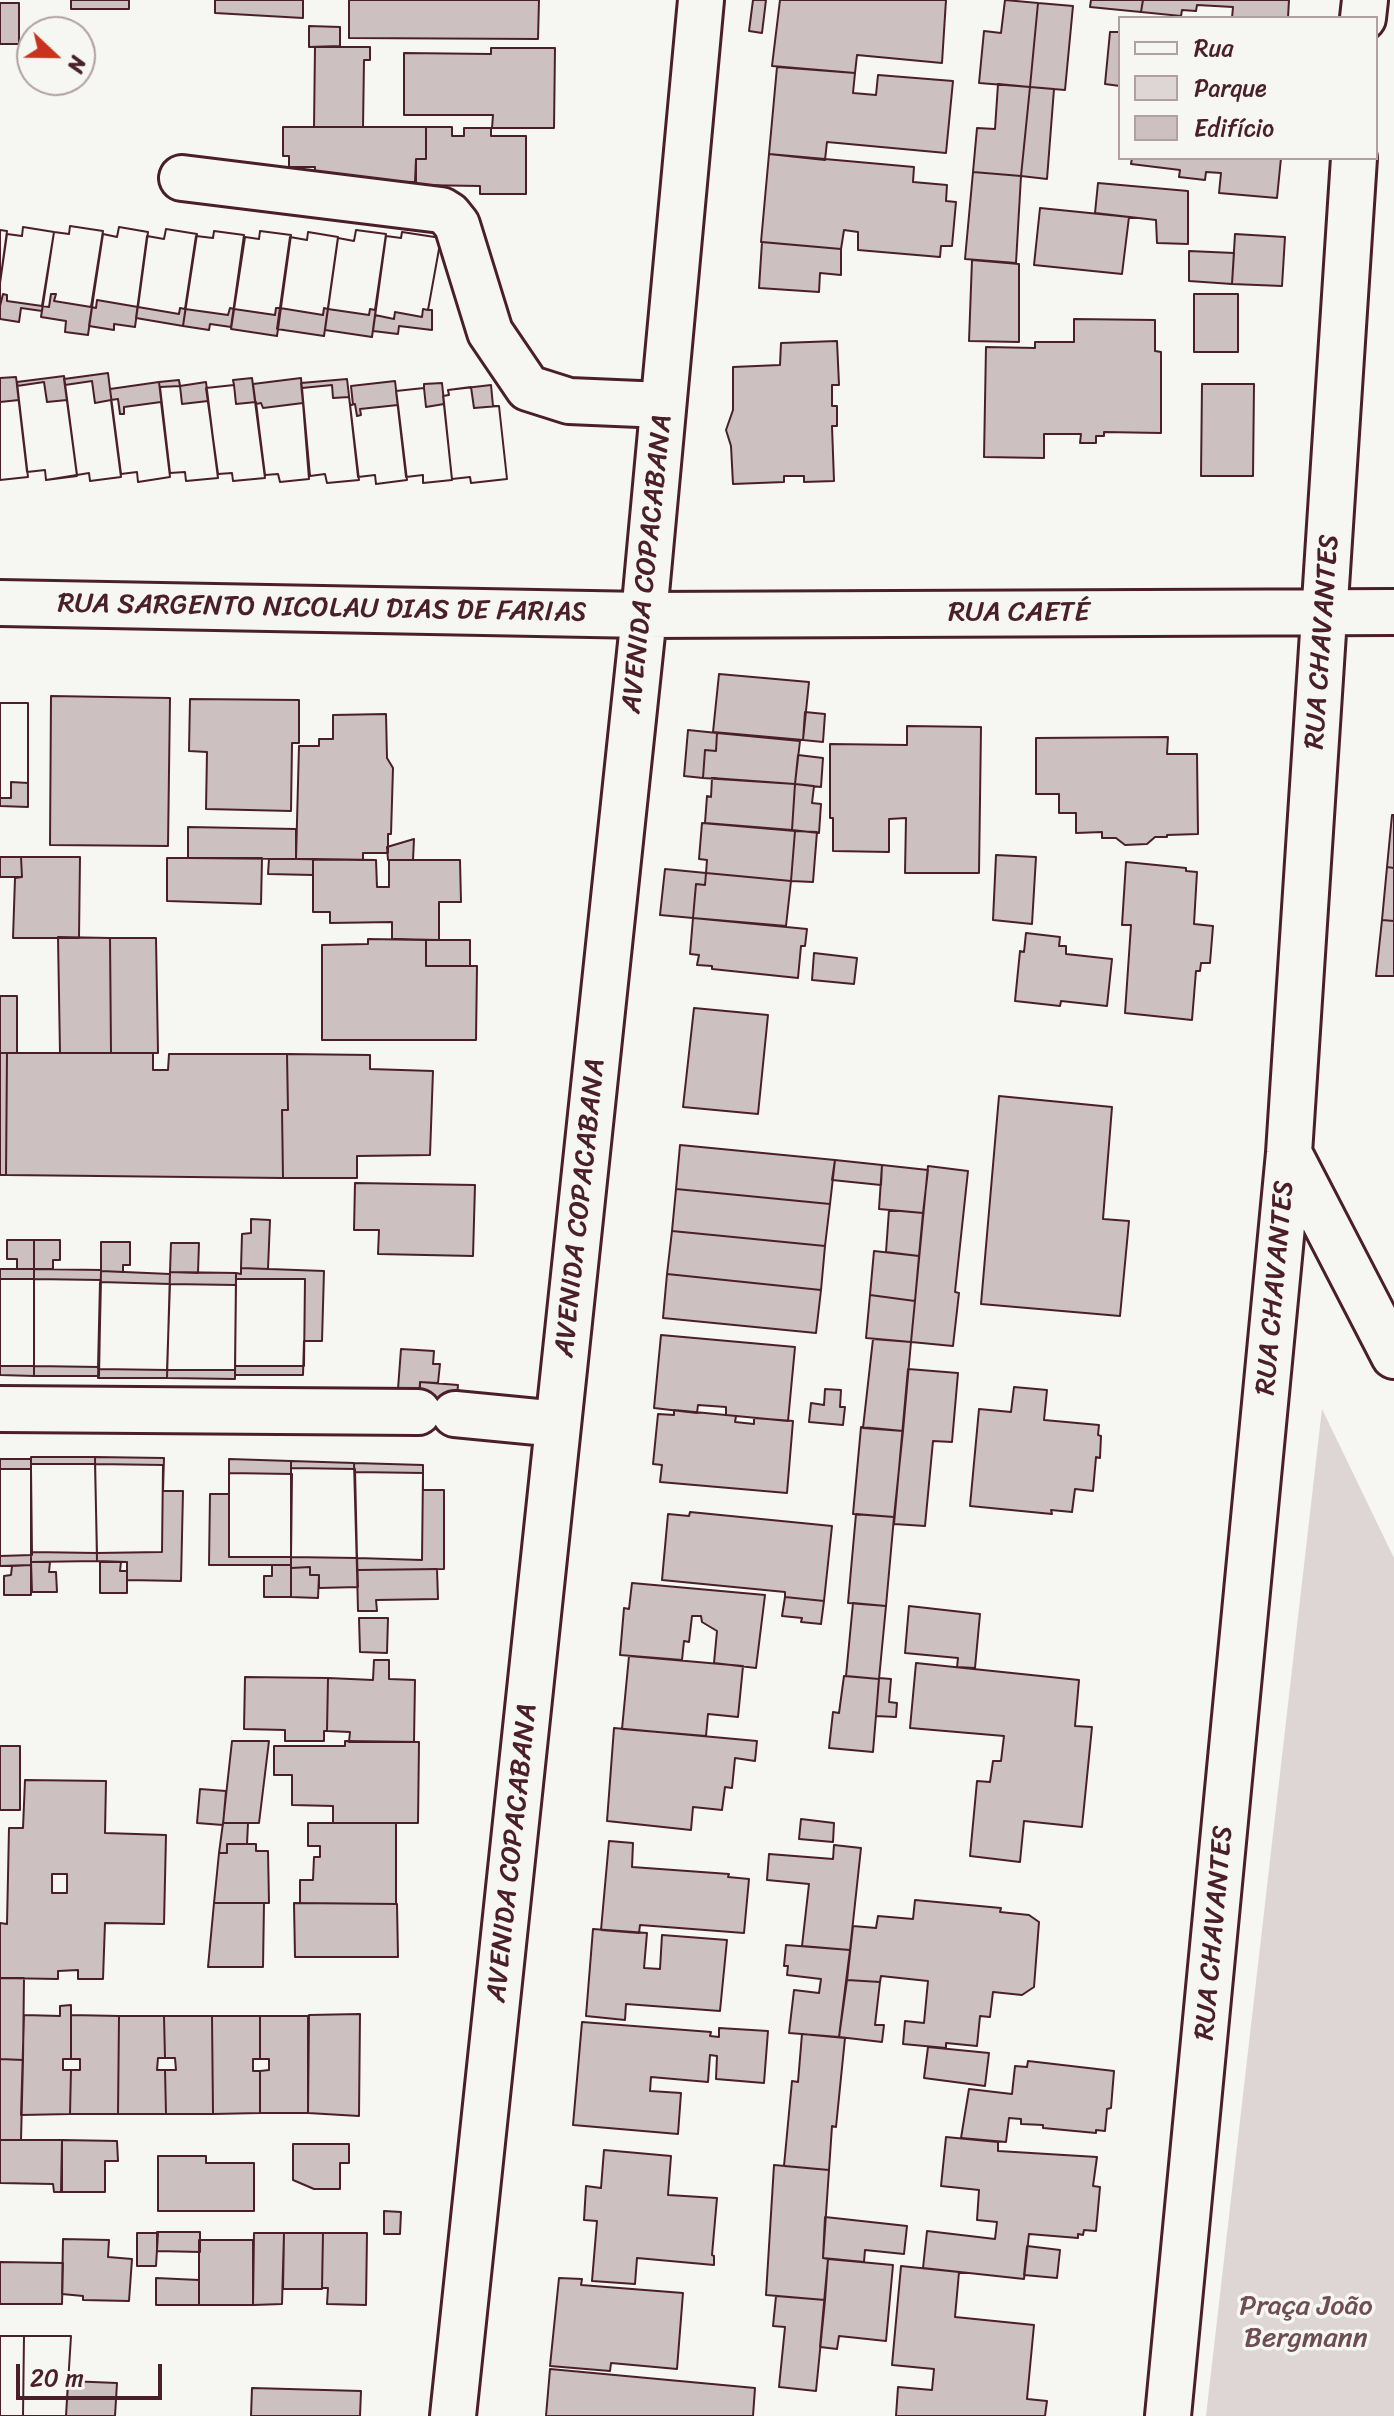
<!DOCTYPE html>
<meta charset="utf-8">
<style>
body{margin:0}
#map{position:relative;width:1394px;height:2416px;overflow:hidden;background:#f6f6f2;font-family:Sriracha,sans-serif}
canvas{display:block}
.legend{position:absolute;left:1118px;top:16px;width:260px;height:144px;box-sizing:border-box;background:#f6f6f2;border:2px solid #b1a0a2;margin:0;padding:10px 14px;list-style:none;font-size:24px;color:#4a1f2b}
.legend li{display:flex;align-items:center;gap:16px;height:40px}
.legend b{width:40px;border:2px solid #b1a0a2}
.north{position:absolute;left:16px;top:16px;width:80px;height:80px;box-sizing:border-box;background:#f6f6f2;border:2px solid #b1a0a2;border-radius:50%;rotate:112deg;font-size:22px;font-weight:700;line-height:32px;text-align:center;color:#4a1f2b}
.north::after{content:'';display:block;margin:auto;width:28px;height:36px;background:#c8321e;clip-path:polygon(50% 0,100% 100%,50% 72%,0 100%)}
.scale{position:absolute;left:16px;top:2364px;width:146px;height:36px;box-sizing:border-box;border:4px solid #4a1f2b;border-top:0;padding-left:10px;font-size:24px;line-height:28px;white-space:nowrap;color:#4a1f2b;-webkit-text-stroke:6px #f6f6f2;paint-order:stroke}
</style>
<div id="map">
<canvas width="1394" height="2416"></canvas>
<ul class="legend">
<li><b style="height:10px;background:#f6f6f2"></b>Rua</li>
<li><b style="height:22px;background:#ddd6d5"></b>Parque</li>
<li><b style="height:22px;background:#ccc1c0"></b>Edifício</li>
</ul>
<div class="north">N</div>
<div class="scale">20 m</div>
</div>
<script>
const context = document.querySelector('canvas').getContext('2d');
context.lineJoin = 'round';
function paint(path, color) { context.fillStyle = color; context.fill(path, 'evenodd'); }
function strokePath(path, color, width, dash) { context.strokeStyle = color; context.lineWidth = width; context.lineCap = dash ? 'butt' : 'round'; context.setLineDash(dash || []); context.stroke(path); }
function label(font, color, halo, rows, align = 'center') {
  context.font = font + ' Sriracha,sans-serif'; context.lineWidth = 7; context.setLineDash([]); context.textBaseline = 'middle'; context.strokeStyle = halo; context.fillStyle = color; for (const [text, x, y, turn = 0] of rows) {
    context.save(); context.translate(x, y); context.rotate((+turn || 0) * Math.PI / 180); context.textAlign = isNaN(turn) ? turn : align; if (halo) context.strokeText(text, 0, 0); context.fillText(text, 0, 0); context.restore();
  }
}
const green = new Path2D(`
 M1322,1409L1394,1558V2416H1206Z`);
const building = new Path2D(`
 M71,0H129V9H71Z
 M215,0H303V18L215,13Z
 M349,0H539L538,39L349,38Z
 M753,0H766L762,33L749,31Z
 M780,0H946L942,63L857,55L855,73L772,66Z
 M1005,0L1038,3L1030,87L979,83L984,31L1001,33Z
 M1091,0H1143L1141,12L1090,7Z
 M1143,0H1289L1288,18H1232L1233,7L1197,5L1196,11L1182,10L1181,16L1141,12Z
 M0,3H19V44H0Z
 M1038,3L1073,6L1065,90L1030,87Z
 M309,26L340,27V46L309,47Z
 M1110,32H1120V86L1105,84Z
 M315,47H370V60H364L363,127H314Z
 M491,48H555L554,128H492L493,115H404V53L491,54Z
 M777,67L855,73L853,93L876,95L878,75L953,81L946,153L827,142L825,160L769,154Z
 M998,84L1030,87L1021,176L973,172L977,128L995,129Z
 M1030,87L1054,89L1047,179L1021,176Z
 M283,127H426V159H416L415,182L314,181L315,167H289V156H283Z
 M426,127H452V136H464V128H491V136H526V194H480V186L416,185V159H426Z
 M769,154L914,167L913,182L947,185L946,201L956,202L952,246H941L940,257L858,250V232L844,230L841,249L761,242Z
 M1132,158H1281L1277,198L1219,193L1221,173L1206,172L1205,180L1179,177L1180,170L1131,164Z
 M973,172L1021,176L1016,263L965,259Z
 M1098,183L1188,191V244L1157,243L1156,220L1095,213Z
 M1040,208L1129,217L1122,274L1034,265Z
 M70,226L103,231L91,307L54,301L56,294H51L49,307L42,306L54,232L69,234Z
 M70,226L103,231L88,335L65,332L66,321L41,317L54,232L69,234Z
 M23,227L54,232L42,306L7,301V295L3,294L0,306V283L7,234L22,236Z
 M23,227L54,232L42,311L21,308L19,322L0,319V283L7,234L22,236Z
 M119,227L148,232L135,327L114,324V330L89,326L103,234L117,237Z
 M119,227L148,232L138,307L97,300L96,308L91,307L103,234L117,237Z
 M166,229L197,234L183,326L136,318L147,236L164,239Z
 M166,229L197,234L185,309L180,308L179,314L138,307L147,236L164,239Z
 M0,230L7,231L0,283Z
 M0,230L7,231L0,283Z
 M356,230L386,234L375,310L370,309L369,315L328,309L338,238L354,241Z
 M356,230L386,234L372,337L325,330L338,238L354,241Z
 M214,231L244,235L234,309L230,308L228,315L185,309L196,236L213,238Z
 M214,231L244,235L231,327L210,324L209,330L183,326L196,236L213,238Z
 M260,231L291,235L277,336L231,329L245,237L259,239Z
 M260,231L291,235L280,308H276L275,315L234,309L245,237L259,239Z
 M308,232L338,237L328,309L324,308L323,315L280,308L290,237L307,240Z
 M308,232L338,237L324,336L277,329L290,237L307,240Z
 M402,232L441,238L428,310L423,309L422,317L395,312L394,319L375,315L386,236L401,238Z
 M402,232L441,238L428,310H432V330L399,326L398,334L373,331L386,236L401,238Z
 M1235,234L1285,237L1282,286L1232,284Z
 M762,242L841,249V275L820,273L819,292L759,288Z
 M1189,251L1234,253L1232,284L1189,281Z
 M972,260L1019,264V342L969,341Z
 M1194,294H1238V352H1194Z
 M1074,319L1155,320V351L1161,352V433L1104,432V436H1096V443H1080L1081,434H1044V458L984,457L986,347L1035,348V342H1074Z
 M837,341L839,385H832V406H837V426H832L834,481L804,482V476H784V482L733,484L731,446L726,430L733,410V367L780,365L781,343Z
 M108,373L121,477L90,481L89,473L77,475L64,379Z
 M64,376L77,475L46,480L45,470L27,472L17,382Z
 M16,377L28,477L0,480V378Z
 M252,378L265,478L233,481L232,473L218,474L206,388L234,385L233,380Z
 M301,378L309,479L280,482L278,474L265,475L253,384Z
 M347,379L359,480L327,483L325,474L310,476L301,383Z
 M179,380L180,386L206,382L218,478L186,481L185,472L170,473L159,382Z
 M92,381L95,403L111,400L121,477L90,481L89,473L77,475L65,385Z
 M395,381L407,480L376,484L375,475L358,477L350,405H353L351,386Z
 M44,382L47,402L67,400L77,476L46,480L45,470L27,472L17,386Z
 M159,382L170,477L138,482L137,472L121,474L110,389Z
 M442,383L452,480L423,483V475L406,477L396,391L424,388V384Z
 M1202,384H1254L1253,476H1201Z
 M234,385L236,404L256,402L265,478L233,481L232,473L218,474L206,388Z
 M332,385L333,398L349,397L359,480L327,483L325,474L310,476L302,388Z
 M491,385L493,406H499L507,479L471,483L470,477L452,479L443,396L449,395L448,390Z
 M180,386L182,404L208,401L218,478L186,481L185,472L170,473L160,387Z
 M471,387L474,408L499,406L507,479L471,483L470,477L452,479L443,396L449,395L448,390Z
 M424,388L426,407L444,404L452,480L423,483V475L406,477L396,391Z
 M118,399L120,414H124V407L161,402L170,477L138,482L137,472L121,474L111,400Z
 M19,400L28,477L0,480V402Z
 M261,403L263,408L303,403L309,479L280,482L278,474L265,475L256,404Z
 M355,404L357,416L361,415L360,409L398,405L407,480L376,484L375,475L358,477L350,405Z
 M719,674L809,682L803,740L713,732Z
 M51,696L170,698L168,846L50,845Z
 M190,699L299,700V743H292L291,811L206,809L207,752L189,751Z
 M0,703H28V807L0,806Z
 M0,703H28V783L11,782V798H0Z
 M805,712L825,714L823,742L803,740Z
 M386,714L387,758L393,768L391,834H388V853H363V860L296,859L299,746H319V739H333V715Z
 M907,726L981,727L979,873H905L906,818L889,819V852L833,851V818H830V744L907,745Z
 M688,730L717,733L716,751L705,750L703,778L684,776Z
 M717,733L800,741L795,784L703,778L705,750L716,751Z
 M1168,737L1167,754H1197L1198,834L1167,835V837H1155L1147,844L1125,845L1116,838H1102V832L1076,833V813H1059V794H1036V738Z
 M798,755L823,758L821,787L795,784Z
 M712,778L795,784L792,830L705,823L707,796L711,797Z
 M795,784L814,786L812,803L821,804L819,833L792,830Z
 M1392,815H1394V868L1387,867Z
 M702,823L795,831L791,881L706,873L707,860L699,859Z
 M188,827L296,829V859L188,858Z
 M795,831L817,832L813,882L791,881Z
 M414,839L413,860H388L387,847Z
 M996,855L1036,857L1032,924L993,920Z
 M0,857H21L22,877H0Z
 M21,857H80L79,938H13L15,878L22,877Z
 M167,858H262L261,904L167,901Z
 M269,859H313V875L268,874Z
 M313,859L376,860L377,887H389V860H460L461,902H439V940L392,939V922L330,923V912H313Z
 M1126,862L1186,868V871L1197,872L1194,924L1213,926L1210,963H1201L1200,971H1196L1192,1020L1125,1013L1131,925H1122Z
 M1387,867L1394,868V921L1382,920Z
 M665,869L706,873L705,885L696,884L693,918L660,915Z
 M706,873L791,881L786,926L693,918L696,884L705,885Z
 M693,918L807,929L805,946H801L798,978L712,969V966L697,965L699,955L690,954Z
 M1382,920L1394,921V976H1376Z
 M1026,933L1060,937L1059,946H1066V954L1112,959L1107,1006L1061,1001L1060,1006L1015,1001L1020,951L1024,952Z
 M58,937L110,938L111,1053H60Z
 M110,938H156L158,1053H111Z
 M368,939L426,940V966H477L476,1040H322V945L368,944Z
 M426,940H470V966H426Z
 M814,953L857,958L854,984L812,980Z
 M0,996H17V1053H0Z
 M694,1008L768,1015L758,1114L683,1107Z
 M0,1053H7L6,1175H0Z
 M7,1053H153V1070H168L169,1054H287L288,1110H282L283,1178L6,1175Z
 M287,1054L370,1055V1069L433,1071L430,1155L357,1156V1178H283L282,1110H288Z
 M999,1096L1112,1107L1103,1219L1129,1221L1120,1316L981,1304Z
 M680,1145L835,1160L830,1204L676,1189Z
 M835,1160L882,1165L881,1185L832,1180Z
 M882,1165L928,1170L923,1213L879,1209Z
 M928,1166L968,1171L955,1292L959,1293L953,1346L911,1342Z
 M355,1183L475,1185L473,1256L378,1254L379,1230H354Z
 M676,1189L830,1204L825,1246L672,1231Z
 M889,1210L923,1213L919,1256L886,1252Z
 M251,1219L270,1220L268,1269L241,1268L242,1234L251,1233Z
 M672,1231L825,1246L821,1290L667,1274Z
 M7,1240H34V1269H17V1259H7Z
 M34,1240H60V1260H53V1269H34Z
 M101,1242H130V1265H123V1272L101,1271Z
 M171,1243H199L198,1273L170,1272Z
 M874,1251L919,1256L915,1301L870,1295Z
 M241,1268L324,1271L322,1341H304L303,1375H235L236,1279V1273L241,1274Z
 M0,1269H34V1376L0,1375Z
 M34,1269L101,1270L99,1376H34Z
 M101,1271L170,1274L167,1378H98Z
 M170,1272L236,1273L235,1379L167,1378Z
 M667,1274L821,1290L816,1333L663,1318Z
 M0,1279H34V1366H0Z
 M34,1279L101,1280L99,1367L34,1366Z
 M236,1279H305L304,1366H235Z
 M100,1282L170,1284L167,1370L98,1369Z
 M170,1284L236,1285L235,1370H167Z
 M870,1295L915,1301L911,1342L866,1338Z
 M661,1335L795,1347L788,1421L726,1415V1407L698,1405L697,1413L654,1408Z
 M873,1339L911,1342L903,1431L863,1428Z
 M401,1349L434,1351L433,1364H440L438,1383L420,1382V1390L398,1389Z
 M908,1369L958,1373L952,1442L933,1441L925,1526L894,1524Z
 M420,1382L458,1385L454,1429L417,1426Z
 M1014,1387L1047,1390L1044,1420L1099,1425L1098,1435L1101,1436L1100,1458L1096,1457L1093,1491L1075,1489L1072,1512L1051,1510L1052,1514L970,1506L979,1409L1011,1412Z
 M825,1389L841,1390L840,1407H845L843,1425L809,1422L811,1403L824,1405Z
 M674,1410L736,1416L735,1422L754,1424V1418L793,1421L787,1493L660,1482L662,1465L653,1464L658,1414L674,1415Z
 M861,1427L903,1431L894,1517L853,1514Z
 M31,1457H95L97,1561L31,1562Z
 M95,1457L164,1458L163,1491H183L181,1581L127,1580V1562L97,1561Z
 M0,1459H31V1565L0,1566Z
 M229,1459L291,1461V1565H209L210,1494H229Z
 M291,1461L354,1463L358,1587L319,1588V1575H310V1567L291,1568Z
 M354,1463L423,1465V1490H444V1569L357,1570Z
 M31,1464H95L97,1553L31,1552Z
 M95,1464L163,1465L162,1552L97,1553Z
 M291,1468L355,1469L357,1558L291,1557Z
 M0,1469H31L32,1555L0,1556Z
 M355,1472L423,1473L422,1560L357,1558Z
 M229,1473L292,1474L291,1557H229Z
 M690,1512L832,1526L824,1601L785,1597V1592L662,1580L668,1514L689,1516Z
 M856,1514L894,1517L886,1606L848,1603Z
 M31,1562H50L49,1572H56L57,1592H32Z
 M100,1562H121L120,1571H127V1593H100Z
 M31,1565V1595H4V1576L11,1575L12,1566Z
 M272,1565H291V1597H264V1576H272Z
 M310,1567V1575H319L318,1598L291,1597V1568Z
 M437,1569L438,1599L376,1600L377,1611H358L357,1570Z
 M632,1583L765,1595L756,1668L714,1663L717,1631L702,1622L701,1616H692L689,1642L684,1641L682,1660L620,1655L624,1608L629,1609Z
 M785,1597L824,1601L821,1624L801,1622L802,1618L782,1616Z
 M853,1603L886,1606L879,1679L846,1676Z
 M909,1606L980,1614L975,1668L957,1667L958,1658L905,1653Z
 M359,1618H388L387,1653L360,1652Z
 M629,1656L743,1666L738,1717L708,1714L706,1736L622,1729Z
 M374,1660H389V1679L415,1680L414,1742H349L350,1732L327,1731L328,1678L373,1680Z
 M916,1663L1079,1680L1075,1726L1092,1727L1082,1827L1024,1821L1020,1862L970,1856L977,1781L990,1782L993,1761H1001L1004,1736L910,1728Z
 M844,1676L879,1679L873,1752L829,1748L833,1712L839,1713Z
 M245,1677L328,1678L327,1731H324V1741H285V1730L244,1729Z
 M879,1678L891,1679L889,1702L897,1703L896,1717L876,1716Z
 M614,1728L757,1741L755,1761L735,1758L732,1788L725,1787L722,1810L693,1807L691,1830L607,1821Z
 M232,1741H269L259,1823H223Z
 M345,1741L419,1742L418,1823H333V1806L292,1805V1775H274V1746H345Z
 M0,1746H20V1810H0Z
 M25,1780L106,1781L105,1833L166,1835L164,1924L105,1923L103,1979H78V1970L58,1971V1979L0,1978V1923L7,1924L9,1828H23ZM52,1874H67V1893H52Z
 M200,1789L226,1791L223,1825L197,1823Z
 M801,1819L834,1823L833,1842L799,1839Z
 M223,1823H248L247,1844H227V1853H219Z
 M308,1823H396V1904L300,1903V1880H313L314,1857H320V1846H308Z
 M609,1841L633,1843L632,1867L729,1874L728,1877L749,1879L744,1933L640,1925L639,1933L601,1930Z
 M227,1844H256V1851H268L269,1903H214L219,1853H227Z
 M834,1845L861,1848L850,1950L802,1946L809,1884L767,1880L769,1854L833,1859Z
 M915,1900L1001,1908L1000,1912L1029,1915L1039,1922L1034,1987L1022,1995L993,1992L990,2017L980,2016L977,2046L946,2043V2048L903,2044L905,2021L924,2023L928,1981L881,1976L880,1982L847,1980L853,1926L876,1928L878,1916L913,1919Z
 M214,1903H264L263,1967H208Z
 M294,1903L397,1904L398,1957H295Z
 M593,1929L647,1933L644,1968L660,1969L662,1935L727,1940L720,2011L626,2004L625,2020L586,2016Z
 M786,1945L850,1950L839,2037L789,2033L794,1990L819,1993L821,1979L787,1975L788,1966H784Z
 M0,1978H24L23,2060L0,2059Z
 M847,1980L880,1982L875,2025H884L882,2042L839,2037Z
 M71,2005V2059H63V2070H71L70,2114L21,2115L24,2015L60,2016V2006Z
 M360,2014L359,2116L308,2113L309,2015Z
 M71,2015L119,2016L118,2114H70L71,2070H80V2059H71Z
 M119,2016H164L165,2058H158L157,2070H165L166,2114H118Z
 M164,2016H212L213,2114H166L165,2070H176L175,2058H165Z
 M212,2016H260V2059H253V2071H260V2113L213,2114Z
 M260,2016H308V2113H260V2071L269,2070V2059H260Z
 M582,2022L711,2032L710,2036L719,2037V2028L768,2031L764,2083L716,2079L717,2056L710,2055L708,2082L651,2077L650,2091L681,2093L678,2134L573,2125Z
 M802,2034L845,2038L836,2127L832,2126L829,2170L784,2166L792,2081L798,2082Z
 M928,2047L989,2053L985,2086L924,2078Z
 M0,2059L23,2060L21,2140H0Z
 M1028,2061L1114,2071L1111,2108L1107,2109L1105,2131L1096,2130V2133L1043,2128V2125L1021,2124V2119L1009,2118L1006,2142L961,2138L969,2089L1012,2094L1015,2066L1027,2067Z
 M946,2137L998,2142V2151L1097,2157L1093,2186L1100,2187L1096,2231L1084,2230L1083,2235L1078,2234V2238L1029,2234L1024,2279L923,2268L927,2231L995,2239L997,2222L977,2220L979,2190L941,2186Z
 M0,2140H62V2192H54L53,2184L0,2183Z
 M62,2140L117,2141L118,2161H105V2192H61Z
 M293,2144H349V2163H340V2189H314L293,2180Z
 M604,2150L671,2156L668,2195L717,2198L712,2255L714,2256V2265L637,2258L635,2284L592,2281L597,2221L584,2220L586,2186L601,2188Z
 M158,2156H206V2163H254V2211H158Z
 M774,2165L829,2170L823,2258L828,2259L825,2300L766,2295Z
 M384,2211L401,2212L400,2234H384Z
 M825,2217L907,2226L904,2254L865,2250L864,2262L823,2258Z
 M157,2232H200V2252L157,2251Z
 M137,2233H158L156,2266H137Z
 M254,2233H284L282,2304L253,2305Z
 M284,2233H323L322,2289H283Z
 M323,2233H367L366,2305L327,2304L328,2288H322Z
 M63,2239L109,2240L108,2257L132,2259L129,2301L83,2300V2296L62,2294Z
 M199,2240H253V2305H199Z
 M1027,2246L1060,2250L1057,2278L1024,2275Z
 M828,2259L893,2265L886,2341L839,2336L837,2349L820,2347Z
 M0,2262L63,2263L62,2304H0Z
 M901,2266L959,2272L955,2317L1034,2325L1027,2399L1047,2401L1045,2416H896L898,2387L932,2390L934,2369L892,2365Z
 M156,2278L199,2280V2305H156Z
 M559,2278L582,2279L581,2285L683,2293L677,2369L611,2363L610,2371L550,2366Z
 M776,2296L825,2300L816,2391L779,2387L785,2327L773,2326Z
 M0,2336H24L23,2416H0Z
 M0,2336H24L23,2416H0Z
 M24,2336H71L66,2416H23Z
 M24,2336H71L66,2416H23Z
 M550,2369L755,2388L753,2416H546Z
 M68,2381L117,2383L115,2416H66Z
 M252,2388L361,2391L360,2416H251Z`);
const minor = new Path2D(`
 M1363,18L1365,0
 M182,178L441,210L449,215L457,225L490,332L528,388L569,401L663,405
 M1289,1153L1394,1356
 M0,1409L418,1412
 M455,1414L558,1424
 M453,2416L644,615L1394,612
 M1168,2416L1289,1153L1354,158`);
const major = new Path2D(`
 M0,603L644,615L701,0`);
const streetNames = [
 ["AVENIDA COPACABANA",648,564,-84],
 ["RUA SARGENTO NICOLAU DIAS DE FARIAS",322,609,1],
 ["RUA CAETÉ",1019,613],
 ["RUA CHAVANTES",1323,642,-86],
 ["AVENIDA COPACABANA",581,1208,-84],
 ["RUA CHAVANTES",1276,1288,-85],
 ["AVENIDA COPACABANA",513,1853,-84],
 ["RUA CHAVANTES",1215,1933,-85]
];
const parkNames = [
 ["Praça João",1306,2307],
 ["Bergmann",1306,2339]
];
paint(green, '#ddd6d5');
paint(building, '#ccc1c0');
strokePath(building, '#4a1f2b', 2);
strokePath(minor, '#4a1f2b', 50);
strokePath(major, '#4a1f2b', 50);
strokePath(minor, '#f6f6f2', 44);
strokePath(major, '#f6f6f2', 44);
label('28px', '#4a1f2b', '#f6f6f2', streetNames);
label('28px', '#6f4d56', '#f6f6f2', parkNames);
</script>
